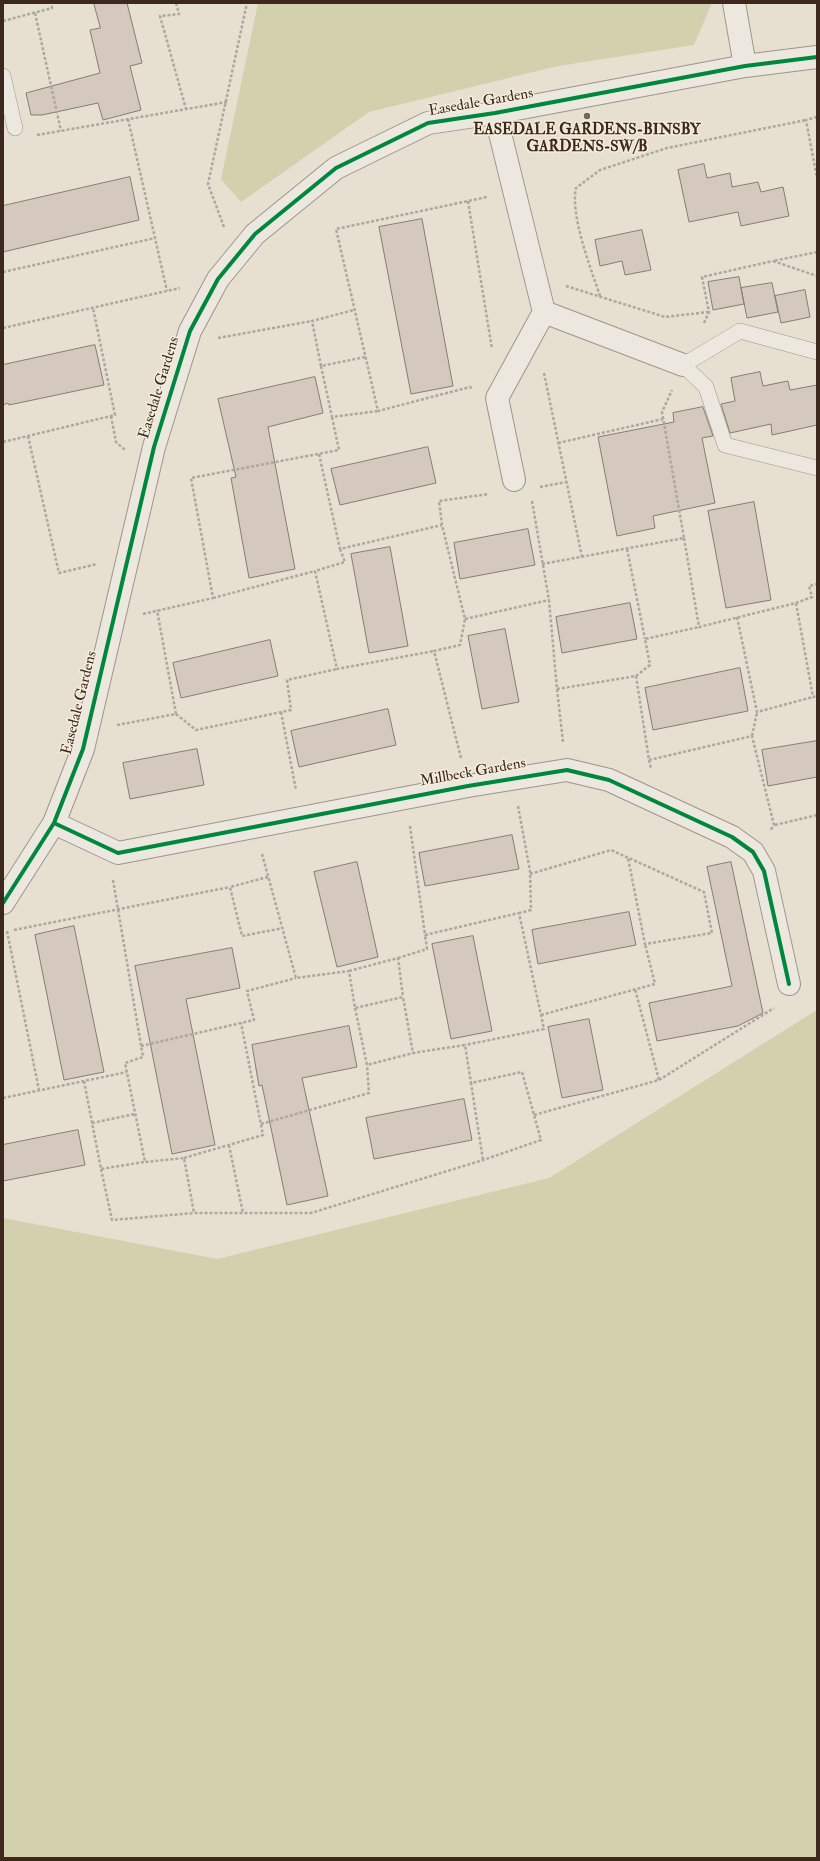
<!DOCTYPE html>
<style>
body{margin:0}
#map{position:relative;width:820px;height:1861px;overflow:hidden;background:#e7e0d0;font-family:"IM FELL Double Pica",serif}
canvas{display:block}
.frame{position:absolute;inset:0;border:4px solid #3d281e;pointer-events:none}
</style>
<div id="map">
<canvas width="820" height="1861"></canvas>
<div class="frame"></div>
</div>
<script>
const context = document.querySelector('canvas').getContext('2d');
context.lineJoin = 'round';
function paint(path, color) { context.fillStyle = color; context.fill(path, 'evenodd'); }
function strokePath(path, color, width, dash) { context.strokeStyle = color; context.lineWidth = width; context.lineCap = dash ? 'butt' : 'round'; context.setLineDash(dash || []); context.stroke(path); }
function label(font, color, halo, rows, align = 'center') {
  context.font = font + ' "IM FELL Double Pica",serif'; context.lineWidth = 3; context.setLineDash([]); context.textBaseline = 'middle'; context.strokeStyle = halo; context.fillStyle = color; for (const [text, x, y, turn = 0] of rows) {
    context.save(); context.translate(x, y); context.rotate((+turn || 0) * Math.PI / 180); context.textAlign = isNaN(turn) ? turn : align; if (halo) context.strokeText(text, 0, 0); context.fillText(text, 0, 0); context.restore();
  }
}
const green = new Path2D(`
 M258,3H712L694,45L558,66L369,112L241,202L221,179Z
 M817,1010V1858H3V1218L217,1259L549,1178Z`);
const building = new Path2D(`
 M94,3H127L142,63L130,66L141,110L103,120L98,103L42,115H31L26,93L100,73L90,30L100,28Z
 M704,164L707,178L730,173L732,187L758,182L761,192L783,187L789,216L741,226L738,212L689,222L678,170Z
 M130,177L139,220L3,252V206Z
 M422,219L453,386L411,394L379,227Z
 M642,230L651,270L625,275L622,261L600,266L595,240Z
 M739,277L744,304L713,310L708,282Z
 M772,283L778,312L747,318L741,288Z
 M805,290L810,317L781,323L775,296Z
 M95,345L104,385L9,405L8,403L3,405V365Z
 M760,372L763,386L788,381L790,390L817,385V425L772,435L771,424L730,433L721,404L735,401L731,378Z
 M315,377L323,413L268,427L295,569L249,578L231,478L236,477L218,399Z
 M703,407L713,436L702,438L715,503L653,516L655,528L617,536L598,437L674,422L673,413Z
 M428,447L436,483L340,505L331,469Z
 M754,502L771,600L726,608L708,511Z
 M528,529L535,565L460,579L454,543Z
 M390,547L408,646L369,653L351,554Z
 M630,603L637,639L562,653L556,617Z
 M505,629L519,702L482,709L468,636Z
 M270,640L278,676L181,698L173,663Z
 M740,668L748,711L653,730L645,688Z
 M388,709L396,745L299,767L291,731Z
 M817,741V777L768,786L762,750Z
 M197,749L204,785L130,799L123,763Z
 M512,835L519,869L425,886L419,853Z
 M357,862L378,957L337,967L314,872Z
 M731,862L763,1013L738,1026L657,1041L649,1003L732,986L707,867Z
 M629,912L636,945L538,964L532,930Z
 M74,926L104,1072L64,1080L35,935Z
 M473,936L492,1031L451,1039L432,944Z
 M232,948L240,988L186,999L215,1145L172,1154L135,966Z
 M589,1019L603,1090L562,1098L548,1027Z
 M349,1026L357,1067L302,1078L328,1196L287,1205L262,1085L259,1086L252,1045Z
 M464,1099L472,1140L374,1159L366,1118Z
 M78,1130L85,1165L3,1181V1145Z`);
const path = new Path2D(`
 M176,3L179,14L160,16L186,109
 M35,13L61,131
 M3,21L52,8L51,3
 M817,117L806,120L817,178
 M128,119L167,291
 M37,135L227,102
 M468,201L492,349
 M224,227L208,184L247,3
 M817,252L773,261L817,276
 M3,272L155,238
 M566,286L665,317L708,312
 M600,296C591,269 570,215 576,188L600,170L667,148L806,120
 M704,323L709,312L702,277L773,261
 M3,328L180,288
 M218,338L312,321
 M365,357L321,366L332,417L378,411
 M321,366L312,321L354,310
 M544,373L582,557
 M472,388L470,387L378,411L336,229L487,197
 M111,416L116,442L125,450
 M28,436L59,573L97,564
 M3,442L115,415L93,308
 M558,443L663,419
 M319,454L340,549L442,525
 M540,487L566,482
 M532,501L549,600L557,689L563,742
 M684,538L699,627L796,603L812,597L809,586L817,584
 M340,549L345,562L315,571L337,669L434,651
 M627,549L645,639
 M542,564L684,538L662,412L672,390
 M213,598L315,571
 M796,603L813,697L817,696
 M143,614L213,598L191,478L339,450L332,417
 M737,617L757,712L813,697
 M465,619L549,600
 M636,676L650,665L645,639L699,627
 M557,689L636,676L649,760L752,736L774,825L770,831
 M281,712L296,790
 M176,714L196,730L291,710L287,680L337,669
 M117,725L176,714L157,610
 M752,736L757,712
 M461,758L434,651L460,645L465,619L442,525L439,501L489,494
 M649,760L651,769
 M518,806L530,871L531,910L519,913
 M775,825L817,815
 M410,826L425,935L519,913L544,1029L465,1045
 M262,854L296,978L349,971L355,1008L403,997L413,1053L465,1045L471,1083
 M530,874L611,850C642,864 673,878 704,892L712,933L645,944L628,858
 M268,877L230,887L242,936L283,928
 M113,880L143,1057L125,1063L145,1162L184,1158L194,1213
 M14,930L230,887
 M7,931L39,1090
 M398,958L427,949L425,935
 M349,971L398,958L403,997
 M355,1008L367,1065L413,1053
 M541,1015L655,984L645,944
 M141,1046L254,1020L247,991L296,978
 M659,1080L774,1008
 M84,1081L101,1169L144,1162
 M3,1098L127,1072
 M534,1115L659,1080L635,989
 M92,1123L135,1114
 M261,1124L369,1093L367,1065
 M229,1145L243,1213
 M184,1158L263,1135L241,1023
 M101,1169L112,1220L194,1213H311L483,1160L541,1140L522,1072L471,1083L483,1160`);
const service = new Path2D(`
 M3,76L15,128
 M817,352L740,331L683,365L706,387L725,445L817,468`);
const minor = new Path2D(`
 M495,113L544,312L497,398L514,480
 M544,312L683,365
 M54,823L118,853L468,786L567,770L609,780L732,837L753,852L764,871L789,984`);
const tertiary = new Path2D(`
 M734,3L745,66
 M3,903L54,823L83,749L154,447L190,331L218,279L255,234L336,168L428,123L495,113L745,66L817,57`);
const cycleway = new Path2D(`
 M54,823L118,853L468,786L567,770L609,780L732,837L753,852L764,871L789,984
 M3,903L54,823L83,749L154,447L190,331L218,279L255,234L336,168L428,123L495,113L745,66L817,57`);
const markers = [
 [587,116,4,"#78685c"]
];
const streetNames = [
 ["Easedale Gardens",481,103,-10],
 ["Easedale Gardens",160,388,-73],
 ["Easedale Gardens",80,703,-76],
 ["Millbeck Gardens",473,773,-10]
];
const poiNames = [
 ["EASEDALE GARDENS-BINSBY",587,131],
 ["GARDENS-SW/B",587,148]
];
paint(green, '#d3d0ad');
paint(building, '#d5c8bc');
strokePath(building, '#847d74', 1);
strokePath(service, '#9c958b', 16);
strokePath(minor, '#9c958b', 24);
strokePath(tertiary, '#9c958b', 24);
strokePath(path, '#aca7a0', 2.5, [3, 2]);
strokePath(service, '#ece8e0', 15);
strokePath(minor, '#ece8e0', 22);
strokePath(tertiary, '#ece8e0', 22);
strokePath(cycleway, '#00873e', 4);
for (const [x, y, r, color] of markers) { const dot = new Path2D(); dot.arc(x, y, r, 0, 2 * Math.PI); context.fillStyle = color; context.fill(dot); strokePath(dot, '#f5eddb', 1.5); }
label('15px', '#3d281e', '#f5eddb', streetNames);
label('bold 15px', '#3d281e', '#f5eddb', poiNames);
</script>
